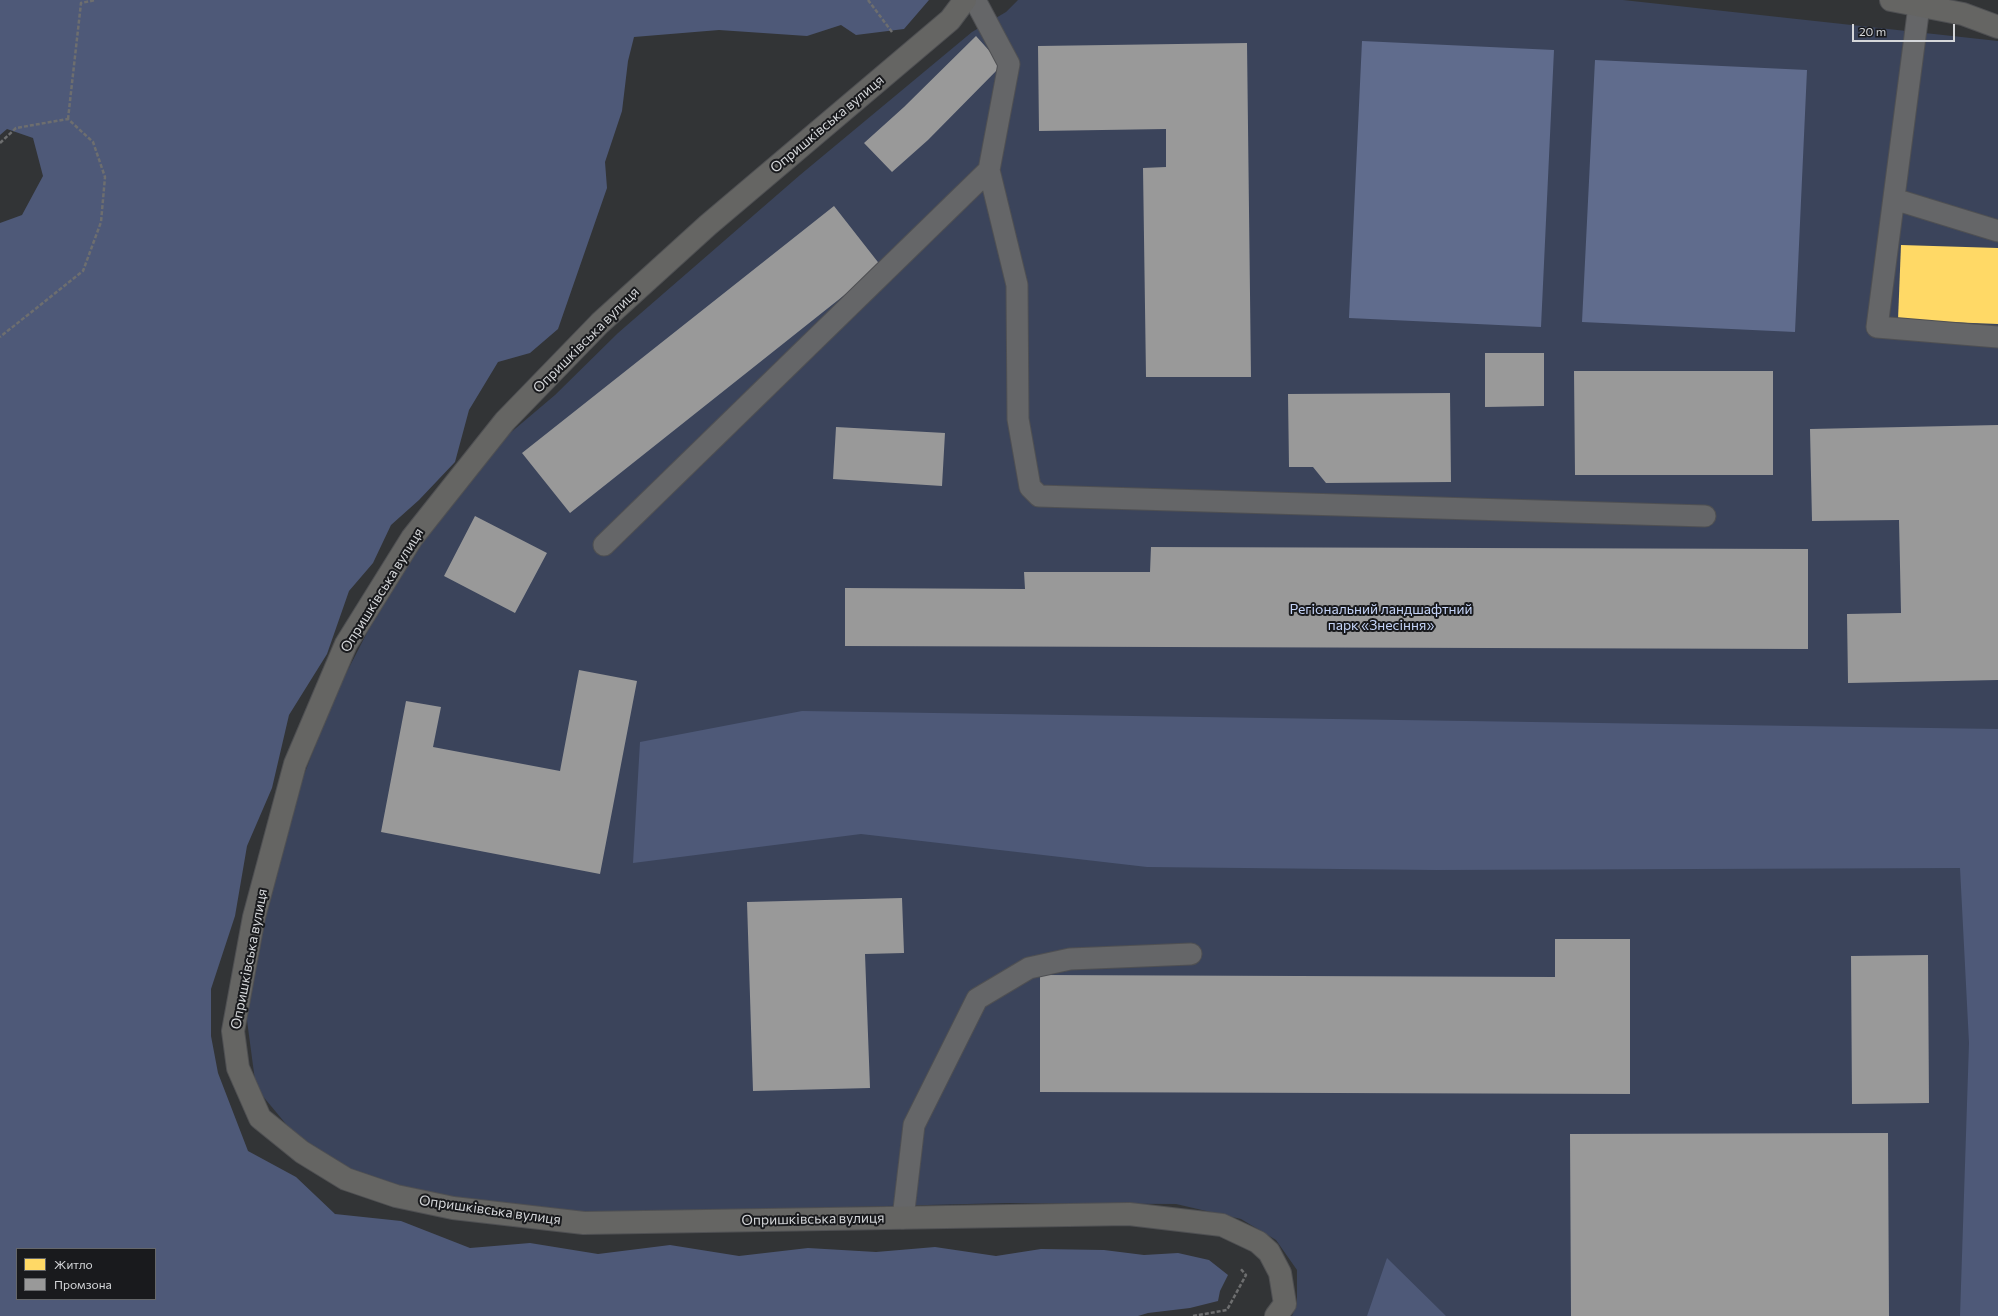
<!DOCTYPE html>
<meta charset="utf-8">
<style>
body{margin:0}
#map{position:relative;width:1998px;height:1316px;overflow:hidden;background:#323436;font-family:Commissioner,sans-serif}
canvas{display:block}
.legend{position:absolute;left:16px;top:1248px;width:140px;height:52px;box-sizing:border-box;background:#191a1d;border:1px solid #646669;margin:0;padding:5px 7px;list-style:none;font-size:12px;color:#d5d7da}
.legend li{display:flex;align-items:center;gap:8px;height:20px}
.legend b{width:20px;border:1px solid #646669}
.scale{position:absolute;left:1852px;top:24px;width:103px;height:18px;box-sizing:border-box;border:2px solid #d5d7da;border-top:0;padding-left:5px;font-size:12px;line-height:14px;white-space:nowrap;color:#d5d7da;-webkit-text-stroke:3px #191a1d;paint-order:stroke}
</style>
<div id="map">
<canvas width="1998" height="1316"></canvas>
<ul class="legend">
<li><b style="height:11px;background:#ffd966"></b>Житло</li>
<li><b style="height:11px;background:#999"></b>Промзона</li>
</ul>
<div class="scale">20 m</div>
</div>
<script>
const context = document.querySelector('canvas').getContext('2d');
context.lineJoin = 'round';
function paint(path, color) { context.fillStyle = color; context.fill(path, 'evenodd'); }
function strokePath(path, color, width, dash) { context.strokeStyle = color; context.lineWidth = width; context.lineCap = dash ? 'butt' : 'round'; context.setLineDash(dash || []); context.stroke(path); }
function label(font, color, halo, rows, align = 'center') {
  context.font = font + ' Commissioner,sans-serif'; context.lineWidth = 4; context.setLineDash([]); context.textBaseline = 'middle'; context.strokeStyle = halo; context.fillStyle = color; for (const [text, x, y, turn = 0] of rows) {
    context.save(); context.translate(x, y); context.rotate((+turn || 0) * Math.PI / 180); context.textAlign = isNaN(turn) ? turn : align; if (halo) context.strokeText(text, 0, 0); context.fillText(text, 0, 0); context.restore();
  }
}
const green = new Path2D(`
 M1018,0H1623L1998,41V1316H1292L1297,1304V1270L1276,1240L1241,1219L1176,1204L1007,1203L689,1211H573L476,1201L396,1188L345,1168L291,1130L256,1088L246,1013L266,910L300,785L335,695L373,621L437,520L483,456L555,395L618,333L800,175L972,32L1006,12Z`);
const forest = new Path2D(`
 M0,0H929L904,29L856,35L841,25L807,36L719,30L634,37L628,61L622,111L605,162L607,188L558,329L530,353L498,362L469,410L455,462L419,500L391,525L373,563L349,591L327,654L289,715L272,788L247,846L235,916L211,989V1036L218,1073L248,1151L296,1177L335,1214L401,1221L470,1248L530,1243L598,1254L670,1245L739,1256L808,1248L876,1252L935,1247L996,1256L1041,1249L1104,1250L1144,1255L1178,1253L1209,1260L1228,1275L1220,1291L1218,1301L1190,1308L1148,1313L1138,1316H0V223L22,215L43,176L33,138L7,129L0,135ZM17,1249H155V1299H17Z
 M802,711L1998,729V1316H1960L1969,1043L1960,868L1436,870L1147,867L861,834L633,863L640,742Z
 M1387,1258L1446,1316H1367Z`);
const water = new Path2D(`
 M1362,41L1554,50L1541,327L1349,318Z
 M1595,60L1807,70L1795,332L1582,322Z`);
const homes = new Path2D(`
 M1901,245L1998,248V324L1898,320Z`);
const industry = new Path2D(`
 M976,36L1002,65L928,140L892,172L864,143L904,107Z
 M1247,43L1251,377H1146L1143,168L1166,167V129L1039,131L1038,46Z
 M834,206L881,266L570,513L522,453Z
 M1485,353H1544V406L1485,407Z
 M1574,371H1773V475H1575Z
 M1450,393L1451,482L1326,483L1313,467H1289L1288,394Z
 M1998,425V680L1848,683L1847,614L1901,613L1899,520L1812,521L1810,429Z
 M836,427L945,433L942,486L833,479Z
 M475,516L547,553L515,613L444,576Z
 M1151,547L1808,549V649L845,646V588L1025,589L1024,572H1150Z
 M579,670L637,681L600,874L381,832L406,701L441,707L433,747L560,771Z
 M902,898L904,953L865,954L870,1088L753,1091L747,902Z
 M1555,939H1630V1094L1040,1092V975L1555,977Z
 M1928,955L1929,1103L1852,1104L1851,956Z
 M1888,1133L1889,1316H1571L1570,1134Z`);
const path = new Path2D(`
 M868,0L892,32
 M68,119L81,3L96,0
 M0,143L16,128L68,119L93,142L105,177L101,222L83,271L0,337
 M1193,1316L1227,1310L1246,1275L1240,1268`);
const lane = new Path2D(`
 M975,0L1009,64L989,170L1017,285L1018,419L1030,487L1039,496L1705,516
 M1919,6L1877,327L1998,337
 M1894,199L1998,231
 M604,545L989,170
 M903,1218L914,1125L977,999L1029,968L1070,959L1191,954`);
const secondary = new Path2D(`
 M965,0L950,20L708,225L600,323L505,421L412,538L346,644L295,764L254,917L233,1031L238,1068L260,1118L302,1152L346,1179L396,1196L453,1208L584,1223L1129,1214L1222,1225L1258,1242L1269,1252L1280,1273L1285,1304L1276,1316
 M1891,0L1963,14L1998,27`);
const streetNames = [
 ["Опришківська вулиця",827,124,-40],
 ["Опришківська вулиця",586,340,-45],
 ["Опришківська вулиця",382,590,-58],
 ["Опришківська вулиця",249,959,-79],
 ["Опришківська вулиця",490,1210,8],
 ["Опришківська вулиця",813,1219,-1]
];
const parkNames = [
 ["Регіональний ландшафтний",1381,609],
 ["парк «Знесіння»",1381,625]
];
paint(green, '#3b445b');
paint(forest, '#4e5978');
paint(water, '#606c8d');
paint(homes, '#ffd966');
paint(industry, '#999');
strokePath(lane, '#4f5053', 23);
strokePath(secondary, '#4f5053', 24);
strokePath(path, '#6d6e6f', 2.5, [4, 2]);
strokePath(lane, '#656668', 21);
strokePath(secondary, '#656563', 22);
label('14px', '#d5d7da', '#191a1d', streetNames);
label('14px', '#c5d4f8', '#191a1d', parkNames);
</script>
